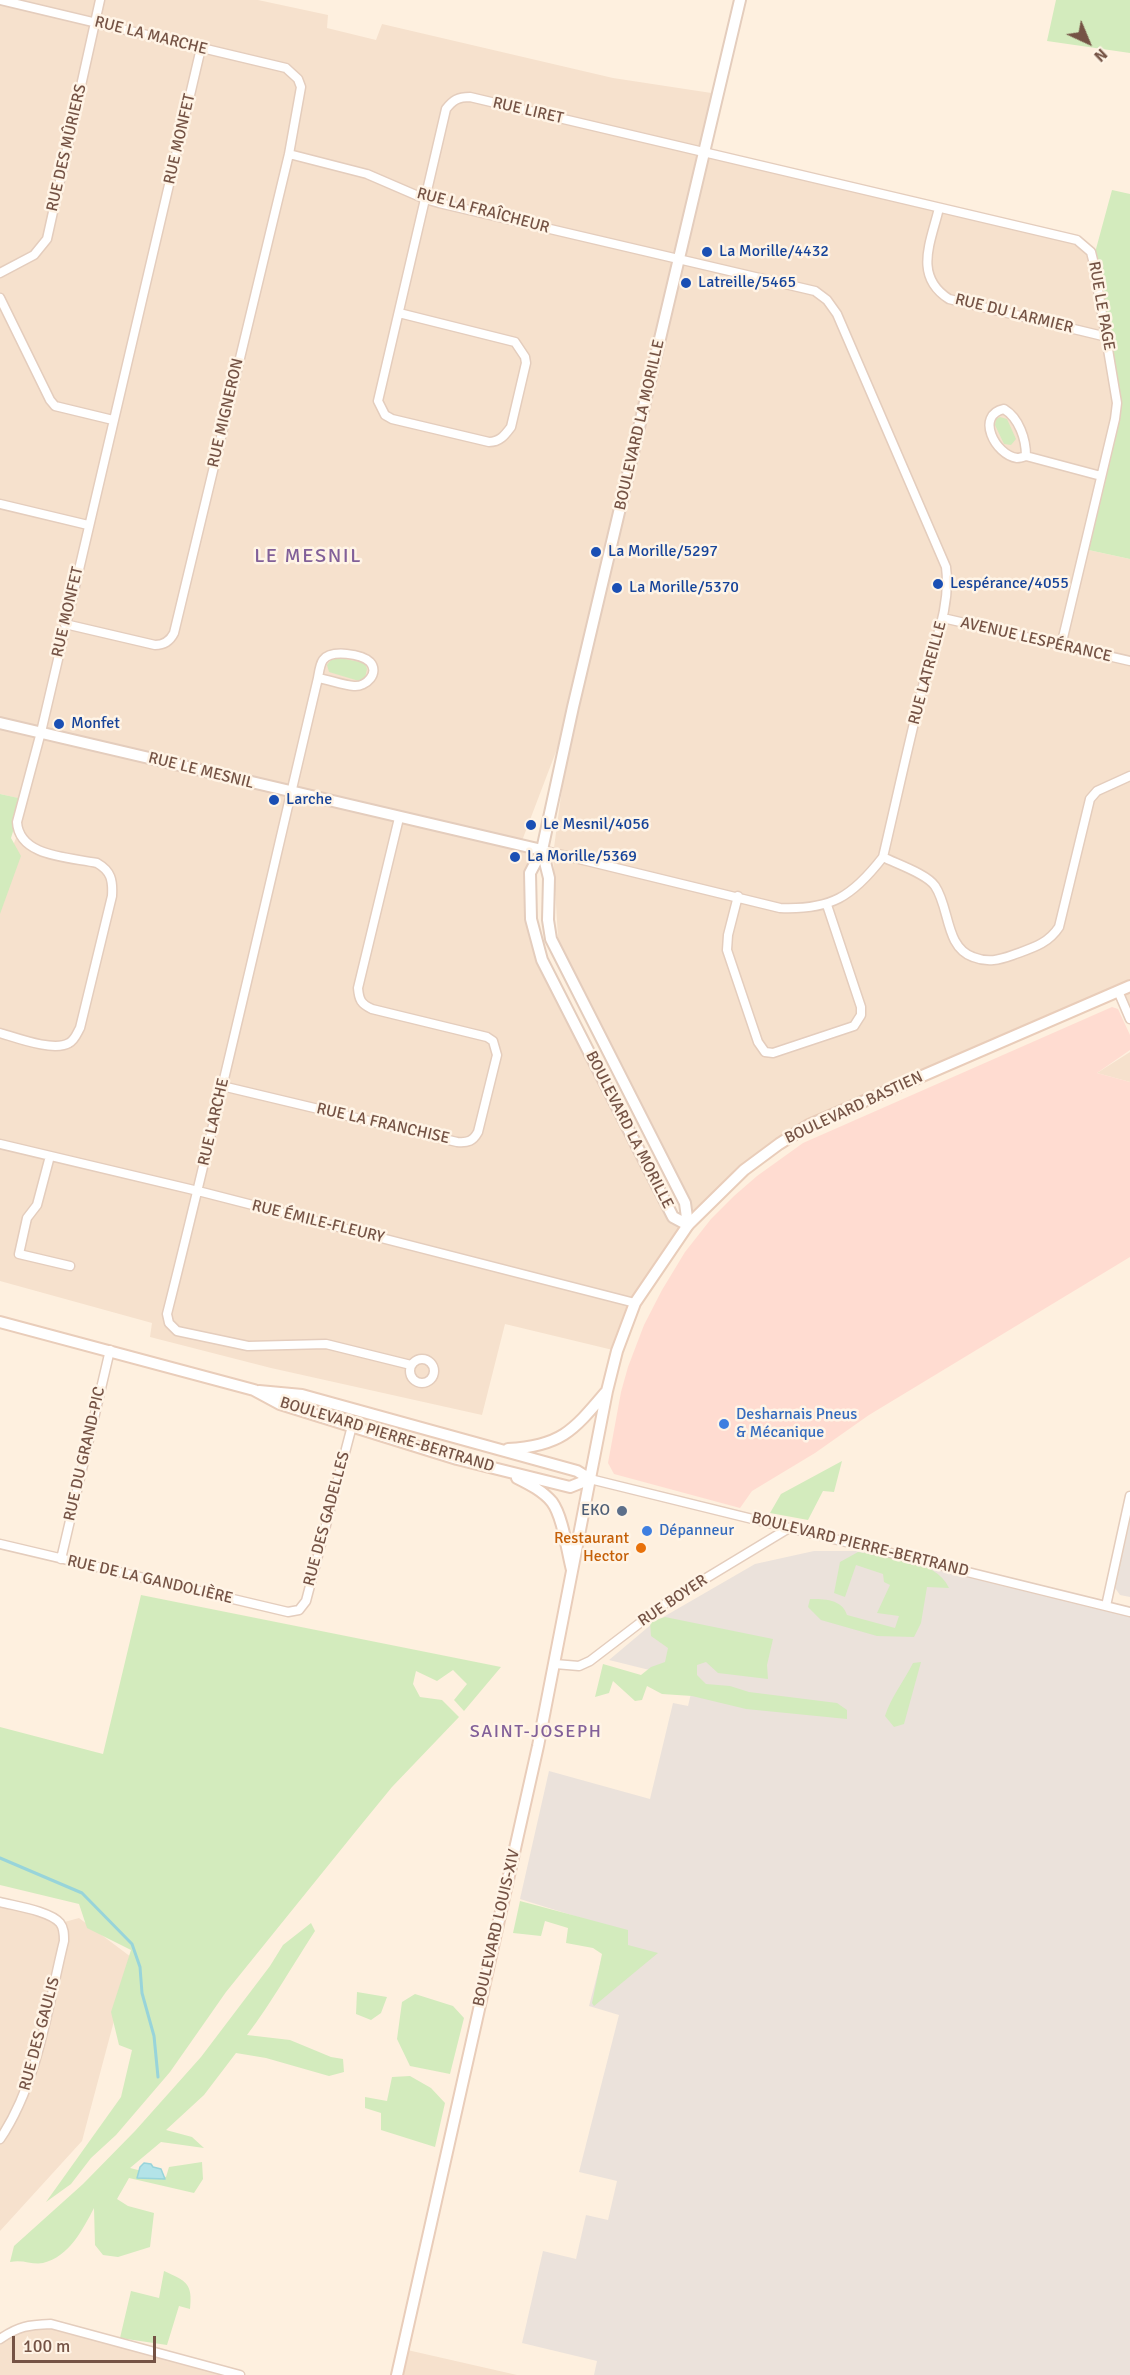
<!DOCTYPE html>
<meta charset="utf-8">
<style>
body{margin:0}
#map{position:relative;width:1130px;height:2375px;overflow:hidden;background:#fef0df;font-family:Signika,sans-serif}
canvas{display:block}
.north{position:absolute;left:1058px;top:12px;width:60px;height:60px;-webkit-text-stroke:4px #fff4e6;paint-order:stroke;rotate:136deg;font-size:16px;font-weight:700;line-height:24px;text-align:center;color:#755345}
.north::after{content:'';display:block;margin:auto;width:21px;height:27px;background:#755345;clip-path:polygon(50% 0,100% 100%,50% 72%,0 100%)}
.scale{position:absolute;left:12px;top:2336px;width:144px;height:27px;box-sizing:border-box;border:3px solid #755345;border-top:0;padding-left:8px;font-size:18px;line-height:21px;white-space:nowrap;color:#755345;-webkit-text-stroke:4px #fff4e6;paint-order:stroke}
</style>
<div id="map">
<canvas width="1130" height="2375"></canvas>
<div class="north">N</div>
<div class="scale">100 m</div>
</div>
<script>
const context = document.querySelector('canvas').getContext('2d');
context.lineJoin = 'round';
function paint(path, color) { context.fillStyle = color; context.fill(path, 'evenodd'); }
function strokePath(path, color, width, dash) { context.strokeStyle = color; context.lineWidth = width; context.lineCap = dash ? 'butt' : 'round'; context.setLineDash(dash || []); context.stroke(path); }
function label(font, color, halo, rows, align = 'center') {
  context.font = font + ' Signika,sans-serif'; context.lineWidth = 5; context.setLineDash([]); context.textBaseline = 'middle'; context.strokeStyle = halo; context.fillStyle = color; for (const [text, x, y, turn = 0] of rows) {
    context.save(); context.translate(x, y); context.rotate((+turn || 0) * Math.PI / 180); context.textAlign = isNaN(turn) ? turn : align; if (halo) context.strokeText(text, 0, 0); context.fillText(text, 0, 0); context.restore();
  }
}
const residential = new Path2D(`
 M0,0H258L328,15L327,28L376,40L382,24L613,78L718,94L705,151L1077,240L1091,252L1117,403L1084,549L1130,559V1019L1118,991L779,1144L688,1225L635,1303L617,1351L505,1324L482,1415L271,1368L150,1337L152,1323L0,1281V879L18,833L22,799L0,794ZM573,707L553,855L559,954L638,1106L687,1224L673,1217L535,940L530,873L542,850L520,846Z
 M1130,1052V1082L1097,1073Z
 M0,1902L61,1923L79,1918L131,1957L82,2141L0,2231Z
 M51,2324L240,2375H0V2339L16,2329Z
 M403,2349L517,2375H397Z`);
const commercial = new Path2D(`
 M1112,1007L1118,1009L1130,1035V1050L1097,1073L1130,1082V1257L869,1415L815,1453L752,1491L740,1508L614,1474L608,1463L621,1392L628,1367L644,1325L662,1290L685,1252L711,1219L734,1196L757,1176L803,1143Z`);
const industrial = new Path2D(`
 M1130,1520V1597L1120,1595L1115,1588Z
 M814,1551H858L1130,1615V2375H594L597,2361L522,2343L543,2251L576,2259L586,2215L608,2220L617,2181L579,2172L619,2015L589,2006L610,1927L520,1899L549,1771L650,1799L673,1703L688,1706L694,1681L609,1660L653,1623L755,1564Z`);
const green = new Path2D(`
 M1056,0H1130V53L1047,41Z
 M1112,190L1130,194V559L1084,549L1115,419L1093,260Z
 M1000,417L1007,419L1016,439L1011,445L1004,444L995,425L996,419Z
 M340,658L365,663L367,669L365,678L359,681L329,672L327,665L331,660Z
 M0,794L23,799L11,838L21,856L0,914Z
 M842,1461L834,1492L823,1491L808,1520L770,1513L781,1494Z
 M858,1552C886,1556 936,1559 949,1588L927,1587L921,1623L914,1637L877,1636L821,1620L808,1607L810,1599C824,1599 842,1599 847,1615L895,1628L899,1616L877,1613L890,1585L884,1582L883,1574L856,1565L845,1597L834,1593L840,1562Z
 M141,1595L501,1667L464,1711L454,1700L467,1684L453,1670L437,1681L416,1671L413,1684L420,1697L442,1700L459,1717L392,1787L356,1831L226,1992L170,2072L116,2135L91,2158L71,2184L46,2202L121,2097L132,2050L119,2045L111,2012L131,1950L87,1928L79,1904L0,1885V1727L103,1754Z
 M665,1617L773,1639L767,1665L768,1679L718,1673L706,1662L697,1665V1675L706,1684L730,1686L749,1692L837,1703L847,1710V1719L746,1709L692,1696L662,1694L647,1686L642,1700L635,1701L613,1681L609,1693L595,1697L603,1664L641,1675L651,1667L665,1662L668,1648L651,1636L650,1622Z
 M921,1662L904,1724L894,1727L885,1716C891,1697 904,1681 913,1663Z
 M520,1901L628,1930V1945L658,1953L594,2006L592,2003L602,1954L593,1948L566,1943L568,1928L545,1921L541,1936L513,1933Z
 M311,1923L315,1931C292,1966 272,2002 247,2035L290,2040L331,2057L343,2059L344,2072L329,2076L266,2058L236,2053L204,2095L166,2130L192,2137L204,2148L161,2142L130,2168L166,2177L169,2167L202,2162L203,2179L194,2193L129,2178L117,2199L128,2206L154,2213L150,2247L118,2257L103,2255L95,2245L94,2208C83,2229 69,2257 43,2263C32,2265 23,2259 10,2262L14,2246L83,2184L135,2131L201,2057L270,1966L283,1945Z
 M357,1992L387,1997L381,2013L371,2020L356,2014Z
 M415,1994L453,2006L464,2018L450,2074L410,2066L397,2039L402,2002Z
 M410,2076L431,2088L445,2103L435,2147L381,2130V2113L365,2108V2097L387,2101L392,2077Z
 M164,2271C186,2281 193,2283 190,2309L179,2306L167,2345L120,2338L131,2291L159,2298Z`);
const water = new Path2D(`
 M144,2163L151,2164L153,2167L161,2169L165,2179L137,2178L140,2167Z`);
const stream = new Path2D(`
 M0,1858L82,1893L132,1944L140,1967L142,1993L154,2036L158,2077`);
const minor = new Path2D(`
 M0,0L286,68L298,79L301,87L289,154L174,633C170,641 164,645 155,645L65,624
 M289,154L367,174L425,199L439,203L815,291L827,300L837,314L946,567C951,606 935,641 925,678C910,737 897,797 883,857C852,897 831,910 780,908L542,850
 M939,208C931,242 913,276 949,299L1107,337
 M0,273L34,255L47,239L100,0
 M0,298L50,400L55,406L113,420
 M399,313L515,342L525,357L526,363L511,427C505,435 500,442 489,442L392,419L385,415L378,401L446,109C453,100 458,97 470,97L1077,240L1091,252L1093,260L1117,403L1115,419L1061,646
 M1026,456C1026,439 1019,418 1004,409C975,415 995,455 1017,458C1020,458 1023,457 1026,456L1101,476
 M0,504L88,525
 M943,618L1130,661
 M318,678C330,680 342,685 354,686C366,687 380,673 370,662C362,654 331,649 323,660C320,664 319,672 318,678C268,890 220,1103 167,1314L169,1323L177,1331L248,1346L326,1344L411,1365
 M883,857C897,864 927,874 935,886C950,908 945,947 973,957C988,963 999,960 1013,955C1032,948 1048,944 1059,927L1090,799L1097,791L1130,776
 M738,896L728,935L727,950L758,1042L765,1052L773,1053L854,1026L861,1015V1007L827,905
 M1118,991L1130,1019
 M0,1033C17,1038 54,1052 69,1043C75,1040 77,1033 80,1028L112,896C113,880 111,871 97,863C69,857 19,857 17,822L41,732L201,48
 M222,1086L457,1142C468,1143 473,1141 478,1132L497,1055L493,1041L487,1037L372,1009C361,1004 359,1000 358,988L399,818
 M0,1144L198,1191L635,1303
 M50,1156L37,1205L27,1218L19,1254L70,1266
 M410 1371a12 12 0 1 1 24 0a12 12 0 1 1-24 0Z
 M590,1479L1130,1612
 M0,1544L288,1612L299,1610L306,1601L352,1426
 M61,1559L110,1350
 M1106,1606L1130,1496
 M555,1664L579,1666L590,1661L670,1600L789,1528
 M0,1902C15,1906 50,1911 60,1923C64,1928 64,1934 64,1941C48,2006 38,2083 0,2139
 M0,2339C19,2326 28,2325 51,2324L240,2375`);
const tertiary = new Path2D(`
 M0,723L542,850
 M542,850L549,878L548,920L551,939L685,1203L688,1225
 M688,1225L673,1217L542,960L531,919L530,873L542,850L573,707L740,0`);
const secondary = new Path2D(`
 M0,1322L254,1390L280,1404L457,1459L570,1487L590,1479
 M259,1391L302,1395L577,1471L590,1479
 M508,1449C561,1446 573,1431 606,1392
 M517,1478C529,1484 543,1491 552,1502C563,1517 567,1551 572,1570
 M397,2375L538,1746L607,1391L617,1351L635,1303L688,1225L744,1170L779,1144L809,1125L1130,986`);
const markers = [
 [707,252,6,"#1a4fb4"],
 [686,283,6,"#1a4fb4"],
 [596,552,6,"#1a4fb4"],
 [938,584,6,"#1a4fb4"],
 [617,588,6,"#1a4fb4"],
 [59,724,6,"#1a4fb4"],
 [274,800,6,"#1a4fb4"],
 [531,825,6,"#1a4fb4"],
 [515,857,6,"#1a4fb4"],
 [724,1424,6,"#3f7fe0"],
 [622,1511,6,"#5c6f8a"],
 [647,1531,6,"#3f7fe0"],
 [641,1548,6,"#e8710a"]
];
const streetNames = [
 ["RUE LA MARCHE",151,36,14],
 ["RUE LIRET",528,111,13],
 ["RUE MONFET",180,139,-77],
 ["RUE DES MÛRIERS",67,148,-77],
 ["RUE LA FRAÎCHEUR",483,211,15],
 ["RUE LE PAGE",1101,306,80],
 ["RUE DU LARMIER",1014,314,14],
 ["RUE MIGNERON",226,413,-77],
 ["BOULEVARD LA MORILLE",640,425,-77],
 ["RUE MONFET",68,612,-77],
 ["AVENUE LESPÉRANCE",1036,640,13],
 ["RUE LATREILLE",928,673,-75],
 ["RUE LE MESNIL",201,771,14],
 ["BOULEVARD BASTIEN",854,1108,-25],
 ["RUE LARCHE",214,1122,-77],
 ["RUE LA FRANCHISE",383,1124,13],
 ["BOULEVARD LA MORILLE",629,1130,63],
 ["RUE ÉMILE-FLEURY",318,1222,14],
 ["BOULEVARD PIERRE-BERTRAND",387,1435,17],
 ["RUE DU GRAND-PIC",85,1454,-77],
 ["RUE DES GADELLES",327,1519,-75],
 ["BOULEVARD PIERRE-BERTRAND",860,1545,14],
 ["RUE DE LA GANDOLIÈRE",150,1580,13],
 ["RUE BOYER",673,1601,-34],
 ["BOULEVARD LOUIS-XIV",497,1928,-77],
 ["RUE DES GAULIS",40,2034,-75]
];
const transitNames = [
 ["La Morille/4432",719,252],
 ["Latreille/5465",698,283],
 ["La Morille/5297",608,552],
 ["Lespérance/4055",950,584],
 ["La Morille/5370",629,588],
 ["Monfet",71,724],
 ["Larche",286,800],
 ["Le Mesnil/4056",543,825],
 ["La Morille/5369",527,857]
];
const shopNames = [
 ["Desharnais Pneus",736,1415],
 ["& Mécanique",736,1433],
 ["Dépanneur",659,1531]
];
const serviceNames = [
 ["EKO",610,1511]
];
const foodNames = [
 ["Restaurant",629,1539],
 ["Hector",629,1557]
];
const neighbourhoodNames = [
 ["SAINT-JOSEPH",536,1732]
];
const quarterNames = [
 ["LE MESNIL",308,557]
];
paint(residential, '#f6e1cd');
paint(commercial, '#ffdcd1');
paint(industrial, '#ebe2db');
paint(green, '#d3ebbd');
paint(water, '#b3e3e8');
strokePath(water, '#98d4da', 1.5);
strokePath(stream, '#98d4da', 3);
strokePath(minor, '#e4cdbd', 11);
strokePath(tertiary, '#e4cdbd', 14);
strokePath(secondary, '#e9cdba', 14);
strokePath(minor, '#fff', 8);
strokePath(tertiary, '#fff', 10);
strokePath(secondary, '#fff', 10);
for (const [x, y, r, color] of markers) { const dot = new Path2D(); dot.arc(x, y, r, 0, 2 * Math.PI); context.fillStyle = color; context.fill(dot); strokePath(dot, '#fff4e6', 2); }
label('16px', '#755345', '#fff4e6', streetNames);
label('16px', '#164399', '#fff4e6', transitNames, 'left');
label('16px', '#366cbe', '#fff4e6', shopNames, 'left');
label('16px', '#4e5e75', '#fff4e6', serviceNames, 'right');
label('16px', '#c56008', '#fff4e6', foodNames, 'right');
context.letterSpacing = '1.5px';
label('18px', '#826099', '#fff4e6', neighbourhoodNames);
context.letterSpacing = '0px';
context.letterSpacing = '1.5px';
label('20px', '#826099', '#fff4e6', quarterNames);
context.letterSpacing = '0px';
</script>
